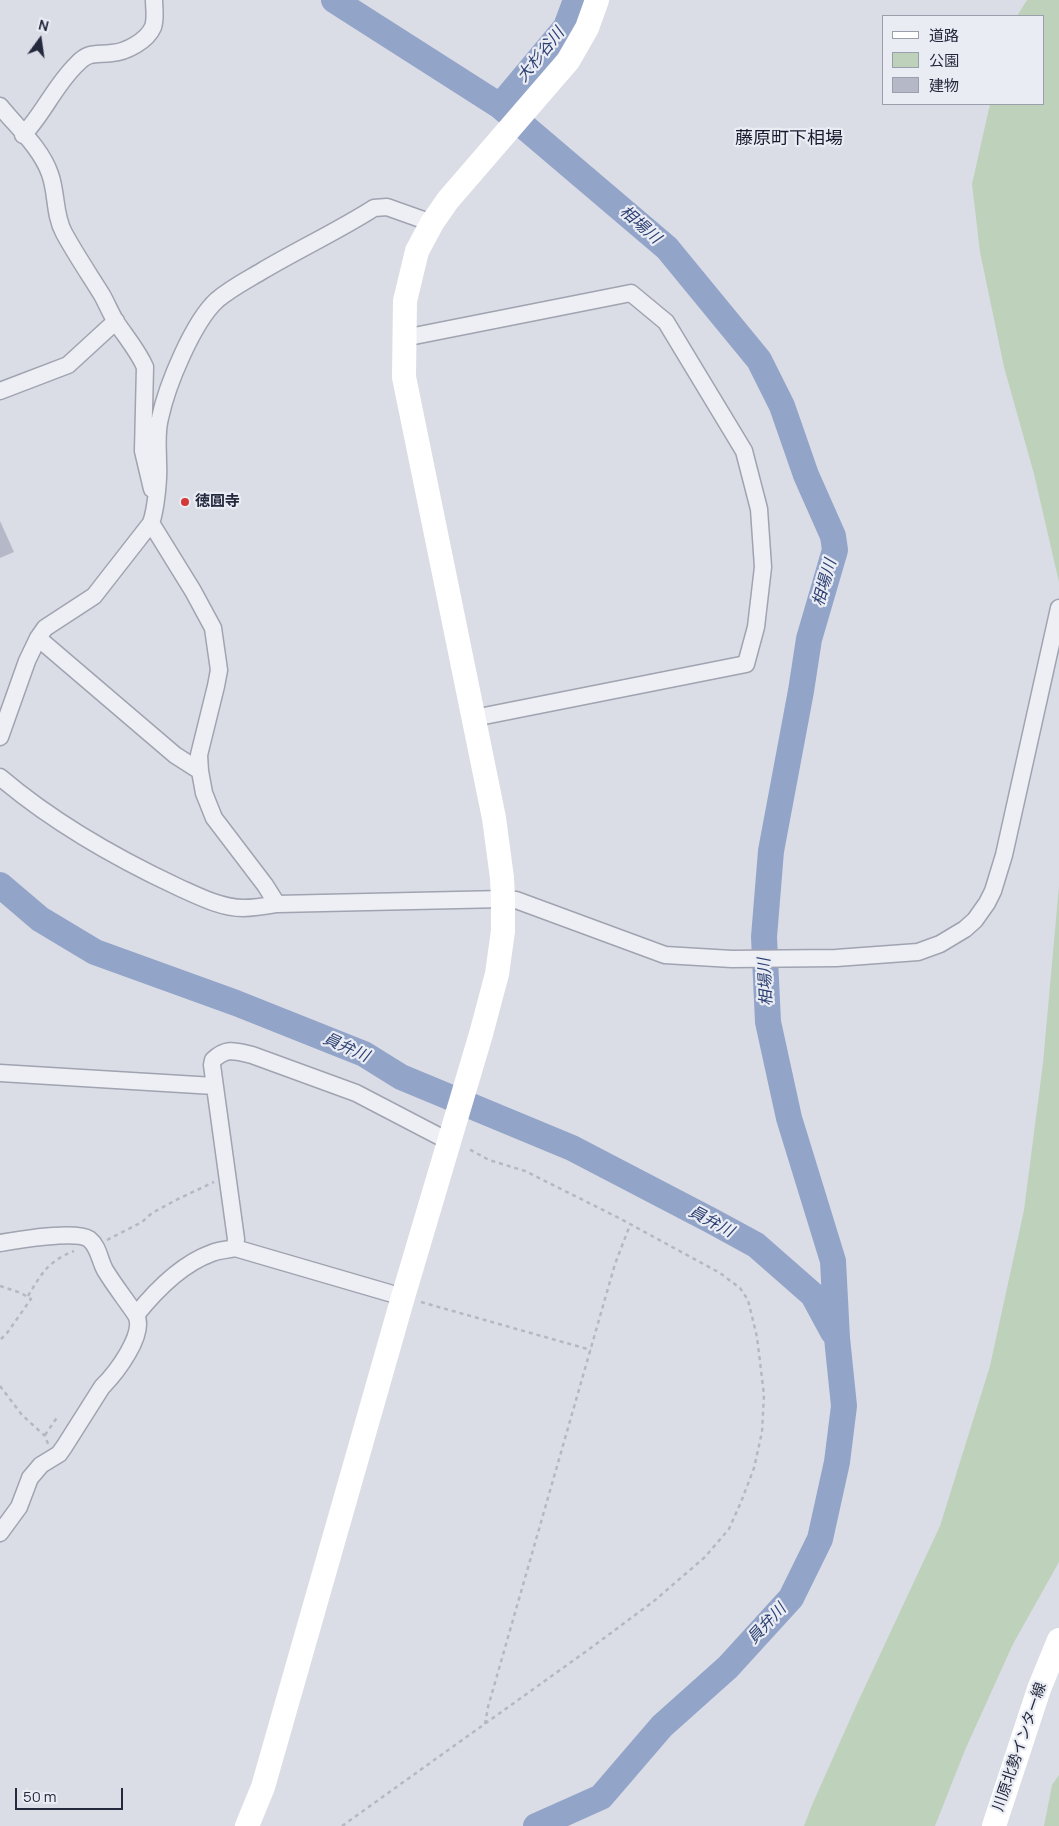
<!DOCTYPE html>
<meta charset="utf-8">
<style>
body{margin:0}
#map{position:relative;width:1059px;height:1826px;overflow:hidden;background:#dbdde6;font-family:Manrope,"Noto Sans JP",sans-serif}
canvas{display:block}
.legend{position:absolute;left:882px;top:15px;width:162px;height:90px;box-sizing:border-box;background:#eaecf4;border:1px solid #9b9eab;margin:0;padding:6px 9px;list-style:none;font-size:15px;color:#24293d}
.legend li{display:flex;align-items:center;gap:10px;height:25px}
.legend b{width:25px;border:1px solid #9b9eab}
.north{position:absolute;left:15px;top:15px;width:50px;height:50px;-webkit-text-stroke:4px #eaecf4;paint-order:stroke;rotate:14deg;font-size:14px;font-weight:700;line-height:20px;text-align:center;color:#24293d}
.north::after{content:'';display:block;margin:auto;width:18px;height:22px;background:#24293d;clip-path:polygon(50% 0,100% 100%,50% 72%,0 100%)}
.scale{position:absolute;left:15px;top:1788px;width:108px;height:22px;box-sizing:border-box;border:2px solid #24293d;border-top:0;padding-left:6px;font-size:15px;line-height:18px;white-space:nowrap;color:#24293d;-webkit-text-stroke:4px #eaecf4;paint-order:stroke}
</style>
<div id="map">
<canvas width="1059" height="1826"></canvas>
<ul class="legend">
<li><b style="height:6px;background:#fff"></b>道路</li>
<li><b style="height:14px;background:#bdd1bb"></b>公園</li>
<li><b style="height:14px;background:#b5b8c6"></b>建物</li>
</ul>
<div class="north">N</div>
<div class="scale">50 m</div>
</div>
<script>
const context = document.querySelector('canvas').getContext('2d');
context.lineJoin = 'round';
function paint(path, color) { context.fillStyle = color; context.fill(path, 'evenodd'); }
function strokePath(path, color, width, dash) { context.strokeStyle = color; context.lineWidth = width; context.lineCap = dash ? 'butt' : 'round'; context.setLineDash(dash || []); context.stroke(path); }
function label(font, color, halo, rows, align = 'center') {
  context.font = font + ' Manrope,"Noto Sans JP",sans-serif'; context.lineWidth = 4.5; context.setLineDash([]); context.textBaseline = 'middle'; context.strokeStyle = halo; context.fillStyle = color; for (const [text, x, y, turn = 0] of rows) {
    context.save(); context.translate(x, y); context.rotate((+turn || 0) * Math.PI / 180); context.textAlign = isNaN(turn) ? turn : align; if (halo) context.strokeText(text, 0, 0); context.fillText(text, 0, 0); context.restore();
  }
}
const green = new Path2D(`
 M1027,0H1059V582L1034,474L1004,367L980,252L972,184L990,104H1043V16H1017Z
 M1059,886V1562L1013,1644L965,1750L935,1826H804L812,1805L856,1706L940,1526L990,1366L1024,1210L1043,1063Z
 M1059,1775V1826H1044L1052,1785Z`);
const river = new Path2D(`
 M334,0L500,106L667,248L759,360L782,406L806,475L833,536L835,550L809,639L801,691L771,851L764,937L768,1022L789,1118L833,1261L837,1338L844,1406L837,1462L820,1539L791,1598L728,1667L662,1726L601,1797L536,1826
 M500,106L566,27L576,0
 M0,885L40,919L95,952L236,1003L364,1054L401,1077L572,1148L712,1221L756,1245L813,1295L833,1332`);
const building = new Path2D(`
 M0,521L14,552L0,558Z`);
const path = new Path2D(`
 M107,1240L142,1222L152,1213L178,1199L214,1182
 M0,1286L21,1293L31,1299L7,1333L0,1340
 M28,1296C42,1273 47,1262 74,1251
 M421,1302L591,1350
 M0,1386L22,1415L45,1436L48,1444
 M45,1435L58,1416
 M485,1724L488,1707L615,1264L630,1225
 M342,1826L588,1650L654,1601L705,1557L729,1529L741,1502L754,1468L762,1432L764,1395L757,1337L748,1300L740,1288L720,1273L619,1218L525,1171L489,1160L467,1148`);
const street = new Path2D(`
 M0,106C17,127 41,148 50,174C57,193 54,215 64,233C76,255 89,274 102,295C107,304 111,314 116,322C126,337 138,351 145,367L143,451L152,489
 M23,135C44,113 55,85 77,64C89,51 96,55 112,53C126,52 147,41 153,27C156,19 154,8 154,0
 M404,338L631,293L666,322L744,451L759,509L763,567L756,627L746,664L474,718
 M0,391L68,365L116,321
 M151,523L193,591L213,628L219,670L216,686L199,755L200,771L204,793L214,818L265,885L277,904
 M38,638L175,755L200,771
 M0,737L27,661L38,638L45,628L94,596L151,523C156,509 159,478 158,463C158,447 156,433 160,418C167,385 193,322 217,300C231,288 247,280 262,271C299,249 338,231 374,208L387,207L432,223
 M0,777C54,823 114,857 178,887C198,896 221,908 243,908C254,908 266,906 277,904L503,899L516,900L665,955L732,959L836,958L918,952L940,944L965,929L975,920L987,903L993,891L1004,855L1059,608
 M0,1073L214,1086
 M0,1243C17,1240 76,1230 89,1239C99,1247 99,1259 105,1270C114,1285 126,1300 136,1315C156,1290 181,1264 212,1253C219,1250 227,1250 235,1248L403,1297
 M235,1248L236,1239L212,1065L213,1060C227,1047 235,1051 252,1055L356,1093L450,1142
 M0,1533L19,1507L30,1478L41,1465L59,1454L64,1447L102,1387C116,1373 146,1334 136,1315`);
const secondary = new Path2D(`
 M247,1826L263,1787L403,1297L481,1034L497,974L503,931V899L502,878L494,818L404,377L405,301L417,251L432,223L448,200L568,61L587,28L597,0
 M994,1826L1039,1689L1059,1640`);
const markers = [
 [185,502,5,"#d53936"]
];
const poiNames = [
 ["徳圓寺",195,502]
];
const streetNames = [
 ["川原北勢インター線",1020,1747,-71]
];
const waterNames = [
 ["大杉谷川",541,55,-51],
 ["相場川",640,225,41],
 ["相場川",825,583,-74],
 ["相場川",766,982,-93],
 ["員弁川",346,1048,24],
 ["員弁川",711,1222,28],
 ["員弁川",767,1624,-47]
];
const quarterNames = [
 ["藤原町下相場",789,139]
];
paint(green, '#bdd1bb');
strokePath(river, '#93a4c9', 26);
paint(building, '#b5b8c6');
strokePath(street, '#a0a3b0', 19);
strokePath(path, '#b5b8c1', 2.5, [4, 4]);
strokePath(street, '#edeff4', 16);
strokePath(secondary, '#fff', 24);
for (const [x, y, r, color] of markers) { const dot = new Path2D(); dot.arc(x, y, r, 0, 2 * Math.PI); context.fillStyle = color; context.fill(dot); strokePath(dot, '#eaecf4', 2); }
label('bold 15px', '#24293d', '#eaecf4', poiNames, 'left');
label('15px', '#24293d', '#eaecf4', streetNames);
label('italic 16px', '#2c4072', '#eaecf4', waterNames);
label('18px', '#171b2d', '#eaecf4', quarterNames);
</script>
